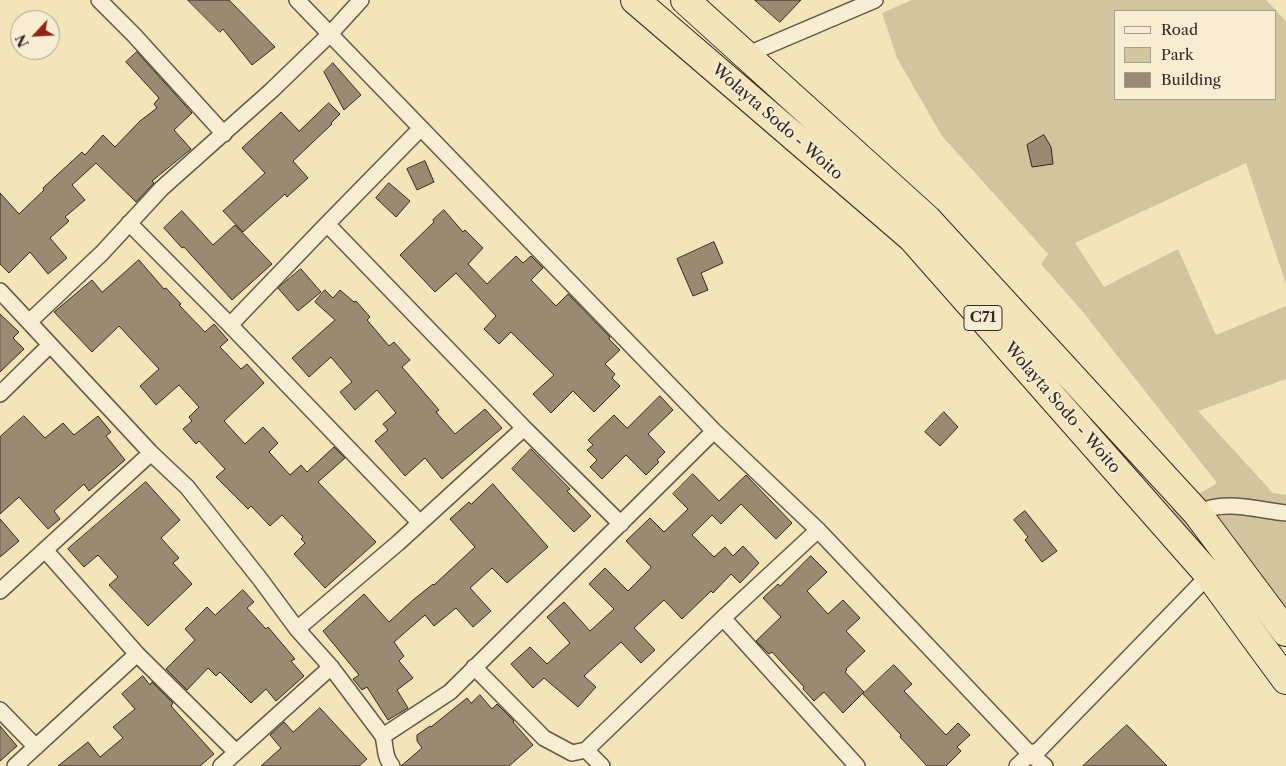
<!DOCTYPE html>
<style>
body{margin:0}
#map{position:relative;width:1286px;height:766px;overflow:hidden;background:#f3e4b9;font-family:"Libre Caslon Text",serif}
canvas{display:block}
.legend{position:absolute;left:1114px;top:10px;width:162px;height:90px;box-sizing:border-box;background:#f7edd2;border:1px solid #aa9f8c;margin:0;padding:6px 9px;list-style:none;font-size:15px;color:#372924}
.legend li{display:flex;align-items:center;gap:10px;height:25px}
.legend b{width:25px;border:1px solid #aa9f8c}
.north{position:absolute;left:10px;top:10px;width:50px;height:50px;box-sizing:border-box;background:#f7edd2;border:1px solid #aa9f8c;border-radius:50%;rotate:245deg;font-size:14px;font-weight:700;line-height:20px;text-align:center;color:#372924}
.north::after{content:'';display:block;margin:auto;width:18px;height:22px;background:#8f2418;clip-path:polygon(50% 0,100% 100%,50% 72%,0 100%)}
</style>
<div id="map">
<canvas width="1286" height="766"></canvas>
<ul class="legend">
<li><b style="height:6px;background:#f7edd2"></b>Road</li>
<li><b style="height:14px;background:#d3c4a0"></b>Park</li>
<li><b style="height:14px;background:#998a71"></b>Building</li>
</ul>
<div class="north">N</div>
</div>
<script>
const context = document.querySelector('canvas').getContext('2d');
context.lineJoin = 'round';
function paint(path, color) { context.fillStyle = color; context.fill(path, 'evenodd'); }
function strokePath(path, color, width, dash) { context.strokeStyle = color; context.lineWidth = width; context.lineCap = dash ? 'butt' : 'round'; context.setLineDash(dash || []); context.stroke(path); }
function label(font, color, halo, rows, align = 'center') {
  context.font = font + ' "Libre Caslon Text",serif'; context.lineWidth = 4; context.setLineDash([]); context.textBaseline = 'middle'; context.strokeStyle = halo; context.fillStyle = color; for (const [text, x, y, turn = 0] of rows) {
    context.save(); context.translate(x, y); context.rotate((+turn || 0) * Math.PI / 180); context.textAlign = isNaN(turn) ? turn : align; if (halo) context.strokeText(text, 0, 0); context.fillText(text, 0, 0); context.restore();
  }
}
const green = new Path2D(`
 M912,0H1266L1286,21V284L1246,163L1075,243L1104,287L1178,249L1216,335L1286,306V379L1198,411L1273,493L1286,495V612L1249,613L1168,513L1217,483L1083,312L1041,264L1048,254L942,136L897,58L882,13ZM1115,11H1275V99H1115Z`);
const building = new Path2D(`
 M188,0H229L275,47L252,65L223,29L220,32Z
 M755,0H801L780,22Z
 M137,52L192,113L174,130L191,149L152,181L154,183L136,202L96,163L72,185L85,200L65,217L69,221L50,238L67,258L48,274L30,252L9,273L0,264V193L19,214L44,190L43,188L82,152L85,155L103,135L115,147L140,121L157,108L154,104L159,98L126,62Z
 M333,63L361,95L344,110L324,72Z
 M329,103L340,114L331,123L332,124L293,161L308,178L287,197L285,194L243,232L223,211L265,173L242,148L281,112L299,131Z
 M1044,135L1051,147L1053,164L1032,167L1027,145Z
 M425,161L434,182L417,190L407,169Z
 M389,183L410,201L396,217L376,198Z
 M444,210L463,232L465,230L483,248L468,264L487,284L516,256L523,263L531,256L543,268L531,280L556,306L568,294L610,337L609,339L620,350L605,364L615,374L612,378L620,386L594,412L573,391L551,413L533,394L554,375L511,332L499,344L484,329L496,316L456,273L435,292L400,255L434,222L433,220Z
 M182,211L213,245L235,225L272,264L232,300L184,247L182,248L164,228Z
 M714,242L723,263L701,273L708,290L693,296L677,259Z
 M139,260L164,289L166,288L181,304L179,305L205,332L214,324L228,340L220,347L241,369L247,364L264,383L224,421L245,444L263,427L278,443L269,452L290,475L301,465L307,472L334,447L345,458L318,482L376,542L325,588L294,554L305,543L301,539L303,537L282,515L270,526L251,506L248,509L216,477L225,469L199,441L196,444L183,429L192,421L189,417L199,407L179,385L156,405L140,386L159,369L119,326L92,352L54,312L92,280L102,292Z
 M301,269L321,292L298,311L278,288Z
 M325,290L333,298L340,290L354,302L356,301L370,317L367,320L389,346L394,342L410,360L402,367L439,410L436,412L455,434L485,409L502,428L442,479L425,458L405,476L375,441L388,430L383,424L396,413L377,390L355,410L340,392L352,382L331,357L309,377L292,358L335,320L315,302Z
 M0,314L19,332L13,338L24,349L0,372Z
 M660,396L673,410L648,434L665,452L657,460L659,462L646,475L626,455L602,479L590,467L597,460L587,450L593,445L588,440L614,415L627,428Z
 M944,412L958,427L940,446L925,432Z
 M24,416L45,438L63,423L74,435L98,416L111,432L106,436L125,460L89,491L84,484L54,511L60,519L48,529L19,497L0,514V437Z
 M531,449L570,489L567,491L591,516L574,532L512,469Z
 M693,474L719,501L746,475L792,523L776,539L741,504L721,524L712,515L692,535L714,557L725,547L733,556L743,546L759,563L740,583L731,574L713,593L711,591L682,619L664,600L634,628L655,650L641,663L621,642L584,676L596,687L578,707L544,678L533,688L511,664L530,647L547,664L570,643L547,617L564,602L590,631L614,609L589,584L605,568L628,591L650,569L651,567L626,541L650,518L664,532L688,509L673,494Z
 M146,482L180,520L161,538L179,558L173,563L192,584L148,626L109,585L118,577L98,555L84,567L68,549Z
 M493,484L548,547L507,583L492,568L470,588L491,611L473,627L456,608L434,626L425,615L394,642L404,656L399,661L413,678L397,690L408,708L388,720L367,687L362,690L353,679L359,675L323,631L364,594L389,622L413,600L433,584L434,585L475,547L450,519L469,502L471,504Z
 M1025,511L1057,551L1042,562L1025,540L1028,537L1014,520Z
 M0,519L19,541L0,557Z
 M811,556L827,572L807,591L828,614L843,600L860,618L846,631L865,651L846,669L847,670L845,672L864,692L843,713L824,692L814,701L803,689L804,687L772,652L769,654L756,641L781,617L763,598L778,584L780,586Z
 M243,590L254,602L247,608L266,629L268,627L295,659L291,661L304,676L276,701L266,689L251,703L220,672L216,676L208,668L187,690L166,669L195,640L185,629L207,607L215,615Z
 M894,665L912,684L904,691L946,735L958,723L970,735L957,747L961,751L946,766H927L900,737L901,735L863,694Z
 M143,676L150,685L152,682L173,703L171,706L214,754L200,766H58L88,742L100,757L123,738L113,727L135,709L122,694Z
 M480,695L492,709L497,704L514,721L513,722L533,745L509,766H401L422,748L417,741V735L430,726L431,727L467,698L471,703Z
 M320,708L367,759L359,766H261L281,748L270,735L284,722L293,732Z
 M1127,725L1167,766H1083Z
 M0,726L17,746L0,761Z`);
const street = new Path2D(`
 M99,0L134,35L224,134
 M297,0L714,431L818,530L1030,754L1045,766
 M361,0L330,34L272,90L162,188L102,253L29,322L151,453L187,487L260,579L297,629L331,667L383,736L450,692L714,431
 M746,55L875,0
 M129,223L230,325
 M327,224L421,128
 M0,291L29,322
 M0,394L50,345
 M1197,513C1224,499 1257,510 1286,513
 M420,523L230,325L327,224L524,428L621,524
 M45,550L137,654L236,752
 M0,591L151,453
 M723,618L857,766
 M297,629L398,543L524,428
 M474,667L544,738L572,753L586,750L723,618L818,530
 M0,710L36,747
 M383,736C386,748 384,756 392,766
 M586,750L602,766
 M15,766L137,654
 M221,766L331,667
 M1017,766L1030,754L1039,750L1209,575`);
const highway = new Path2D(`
 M635,0L912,238L1209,575L1286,680
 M685,0L927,219L1197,513L1286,632`);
const shields = [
 [983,318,38]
];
const shieldNames = [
 ["C71",983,318]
];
const streetNames = [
 ["Wolayta Sodo - Woito",777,122,41],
 ["Wolayta Sodo - Woito",1062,408,49]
];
paint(green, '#d3c4a0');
paint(building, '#998a71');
strokePath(building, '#372924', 1);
strokePath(street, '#665849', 18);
strokePath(highway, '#372924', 30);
strokePath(street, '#f7edd2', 15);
strokePath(highway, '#f3e4b9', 28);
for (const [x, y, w] of shields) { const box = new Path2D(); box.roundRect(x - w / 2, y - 12.5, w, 25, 4); context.fillStyle = '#f7edd2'; context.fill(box); strokePath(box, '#372924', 1); }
label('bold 15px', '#372924', null, shieldNames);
label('16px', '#372924', '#f7edd2', streetNames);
</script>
